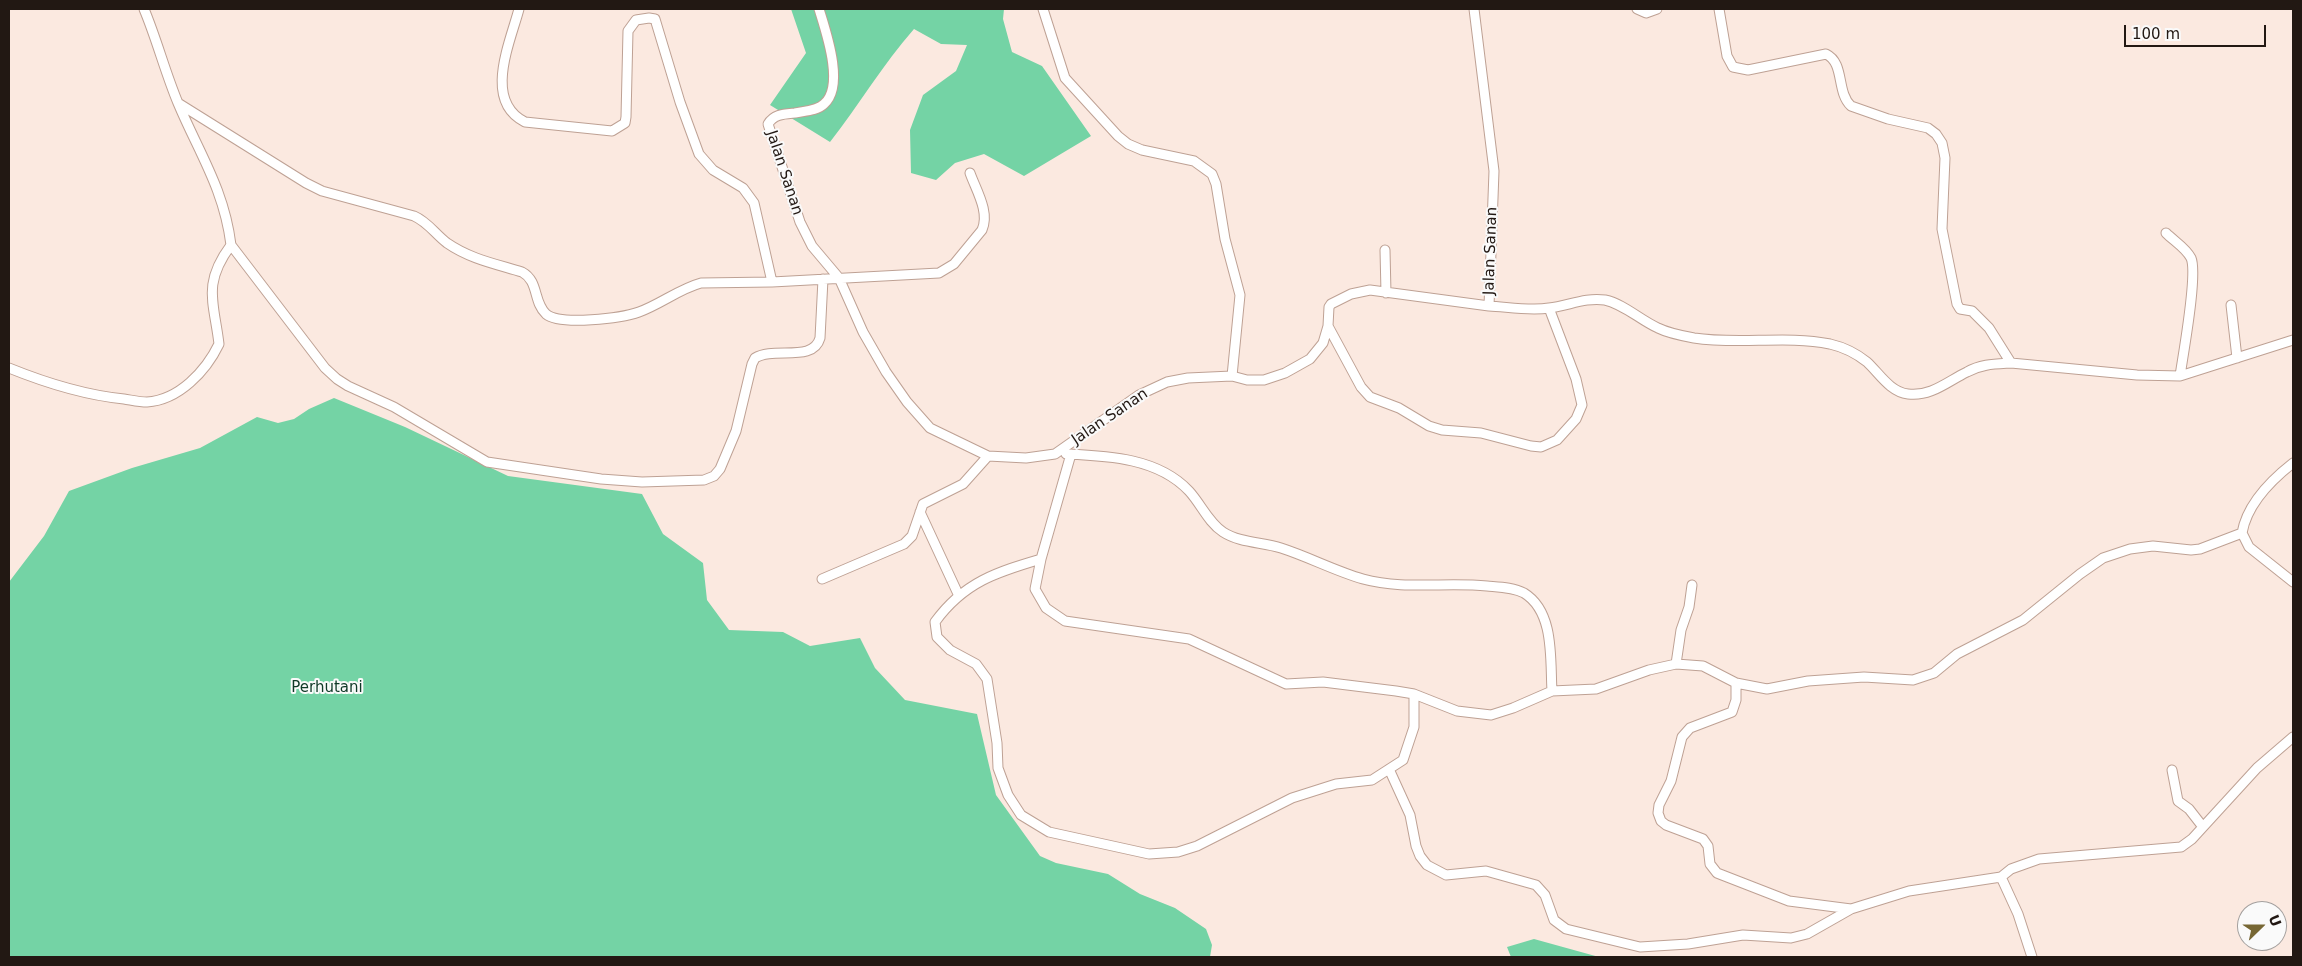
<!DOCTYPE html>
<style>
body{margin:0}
#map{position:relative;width:2302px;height:966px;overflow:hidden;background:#fbe9e0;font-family:"DejaVu Sans",sans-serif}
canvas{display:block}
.frame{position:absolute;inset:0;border:10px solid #221813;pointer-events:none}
.north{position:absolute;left:2237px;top:901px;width:50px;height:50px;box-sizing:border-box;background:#fafafa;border:1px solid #a4a09e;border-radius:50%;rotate:68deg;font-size:14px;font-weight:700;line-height:20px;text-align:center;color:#221813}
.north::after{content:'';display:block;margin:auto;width:18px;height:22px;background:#776734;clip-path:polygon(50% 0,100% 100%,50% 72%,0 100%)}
.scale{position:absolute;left:2124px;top:25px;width:142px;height:22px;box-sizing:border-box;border:2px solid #221813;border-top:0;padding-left:6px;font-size:15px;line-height:18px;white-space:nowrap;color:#221813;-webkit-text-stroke:4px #fafafa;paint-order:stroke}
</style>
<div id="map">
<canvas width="2302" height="966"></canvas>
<div class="frame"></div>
<div class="north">U</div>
<div class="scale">100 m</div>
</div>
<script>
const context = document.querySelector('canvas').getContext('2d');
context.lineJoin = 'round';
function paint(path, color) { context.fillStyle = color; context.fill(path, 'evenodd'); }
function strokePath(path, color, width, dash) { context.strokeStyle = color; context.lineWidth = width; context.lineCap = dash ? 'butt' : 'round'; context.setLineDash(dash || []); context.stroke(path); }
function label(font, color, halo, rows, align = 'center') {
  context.font = font + ' "DejaVu Sans",sans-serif'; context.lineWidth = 4; context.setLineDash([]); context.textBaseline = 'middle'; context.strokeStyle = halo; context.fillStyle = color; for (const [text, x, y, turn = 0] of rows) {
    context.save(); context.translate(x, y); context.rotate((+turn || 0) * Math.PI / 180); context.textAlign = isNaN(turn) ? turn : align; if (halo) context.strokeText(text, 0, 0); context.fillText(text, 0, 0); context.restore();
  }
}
const forest = new Path2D(`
 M791,9H1004L1003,19L1012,52L1042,66L1091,136L1024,176L984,154L955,163L936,180L911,173L910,130L923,95L956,71L967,45L941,44L914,29C883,64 859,105 830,142L770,105L806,53Z
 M334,398L405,427L508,476L642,494L663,534L703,563L707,600L729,630L783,632L810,646L860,638L875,668L905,700L977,714L996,795L1040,856L1056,863L1108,874L1140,894L1175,908L1206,929L1212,945L1210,957H9V582L44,536L69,491L132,468L200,448L257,417L278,423L294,419L309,409Z
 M1534,939L1599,957H1511L1507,947Z`);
const minor = new Path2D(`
 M519,9C510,43 483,101 525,122L612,131L625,123L626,117L628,31L636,20L649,18L655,19L680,102L699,154L713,170L743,188L754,203L772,282
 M819,9C826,32 845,86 824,104C817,111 804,111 795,113C784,114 774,114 768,124L800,222L812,246L839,278L863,332L886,372L907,402L930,428L988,456L1026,458L1055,454L1139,395L1167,382L1188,378L1232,376L1247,380H1264L1285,373L1310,359L1323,343L1328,326L1329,307L1331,304L1351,294L1370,290L1489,306L1494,171L1474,9
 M1043,9L1065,78L1118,136L1128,144L1142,150L1194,161L1212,174L1216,184L1225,239L1240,295L1232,376
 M1637,9L1646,13L1657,9
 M1719,9L1727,56L1733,67L1748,70L1826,54C1845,63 1836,92 1851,106L1888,119L1928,128L1936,134L1942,143L1945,158L1942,229L1957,304L1960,309L1972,311L1989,328L2011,363
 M178,103L306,183L322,191L414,216C428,222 435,234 447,243C470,259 496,264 522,272C539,281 533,302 546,314C560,326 622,318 639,312C661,304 679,289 701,283L772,282L939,273L954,264L982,230C990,212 976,190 970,173
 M2166,233C2174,241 2186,248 2191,258C2198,274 2183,355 2180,376
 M231,245L325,368L337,379L348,386L394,407L487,462L601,479L642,482L704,480L714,476L720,469L736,431L752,364L755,358C774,346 813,363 820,338L823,279
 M1385,250L1386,293
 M2231,305L2237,358
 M1489,306C1508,307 1530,311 1549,308C1568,306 1585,297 1605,300C1624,304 1640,320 1658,328C1668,333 1683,336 1694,338C1739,345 1786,335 1830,344C1843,347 1857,354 1867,362C1879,373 1890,392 1908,394C1931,397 1948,381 1967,372C1981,364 1995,364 2011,363L2137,375L2180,376L2293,340
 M1328,326L1361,387L1370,397L1399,408L1429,426L1442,430L1481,433L1531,446L1541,447L1557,440L1576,419L1582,405L1576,379L1549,308
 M9,368C46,383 84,395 124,399C131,400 139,402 147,402C179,400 206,371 219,344C214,302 202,284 231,245C224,189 199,153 178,103C165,72 157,40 144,9
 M1066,454C1109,456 1158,458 1189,491C1201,504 1208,522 1223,532C1240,543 1262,542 1281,548C1309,557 1335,571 1363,579C1403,590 1446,582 1487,586C1499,587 1513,587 1524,593C1555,612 1550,660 1552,691
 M1071,454L1041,559L1035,589L1046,608L1065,621L1189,639L1286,684L1323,682L1396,691L1414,694L1457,711L1491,715L1513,708L1552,691L1596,689L1649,670L1676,664L1703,666L1736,683L1767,689L1808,681L1864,677L1913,680L1934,673L1957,654L2023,620L2080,574L2103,558L2130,549L2153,546L2191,550L2200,549L2242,533
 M2293,463C2270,481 2247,504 2242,533L2249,547L2293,582
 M920,512L959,596
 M1041,559C997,572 964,582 935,622L937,637L950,650L976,664L987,679L997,743L998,768L1008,795L1021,815L1049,832L1149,854L1178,852L1197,846L1292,798L1336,784L1372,780L1403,760L1414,727V694
 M822,579L904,544L912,536L923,504L963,484L988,456
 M1676,664L1681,630L1689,607L1692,585
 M1736,683V700L1732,712L1690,728L1682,737L1671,781L1659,805L1658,813L1661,821L1666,825L1703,839L1708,846L1710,864L1717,873L1789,901L1851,909L1909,891L2001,877L2011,869L2039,859L2181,847L2192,839L2257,768L2293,737
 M1389,769L1410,815L1416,846L1420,856L1427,865L1446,875L1486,871L1536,885L1545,895L1554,920L1566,929L1640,947L1688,944L1743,935L1791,938L1807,934L1851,909
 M2172,770L2178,801L2189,809L2203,827
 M2001,877L2018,914L2032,957`);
const streetNames = [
 ["Jalan Sanan",784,173,72],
 ["Jalan Sanan",1491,251,-88],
 ["Jalan Sanan",1110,417,-34]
];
const parkNames = [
 ["Perhutani",327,688]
];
paint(forest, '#74d3a5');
strokePath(minor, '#bea194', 11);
strokePath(minor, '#fff', 9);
label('15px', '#221813', '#fafafa', streetNames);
label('15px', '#0f3927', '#fafafa', parkNames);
</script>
